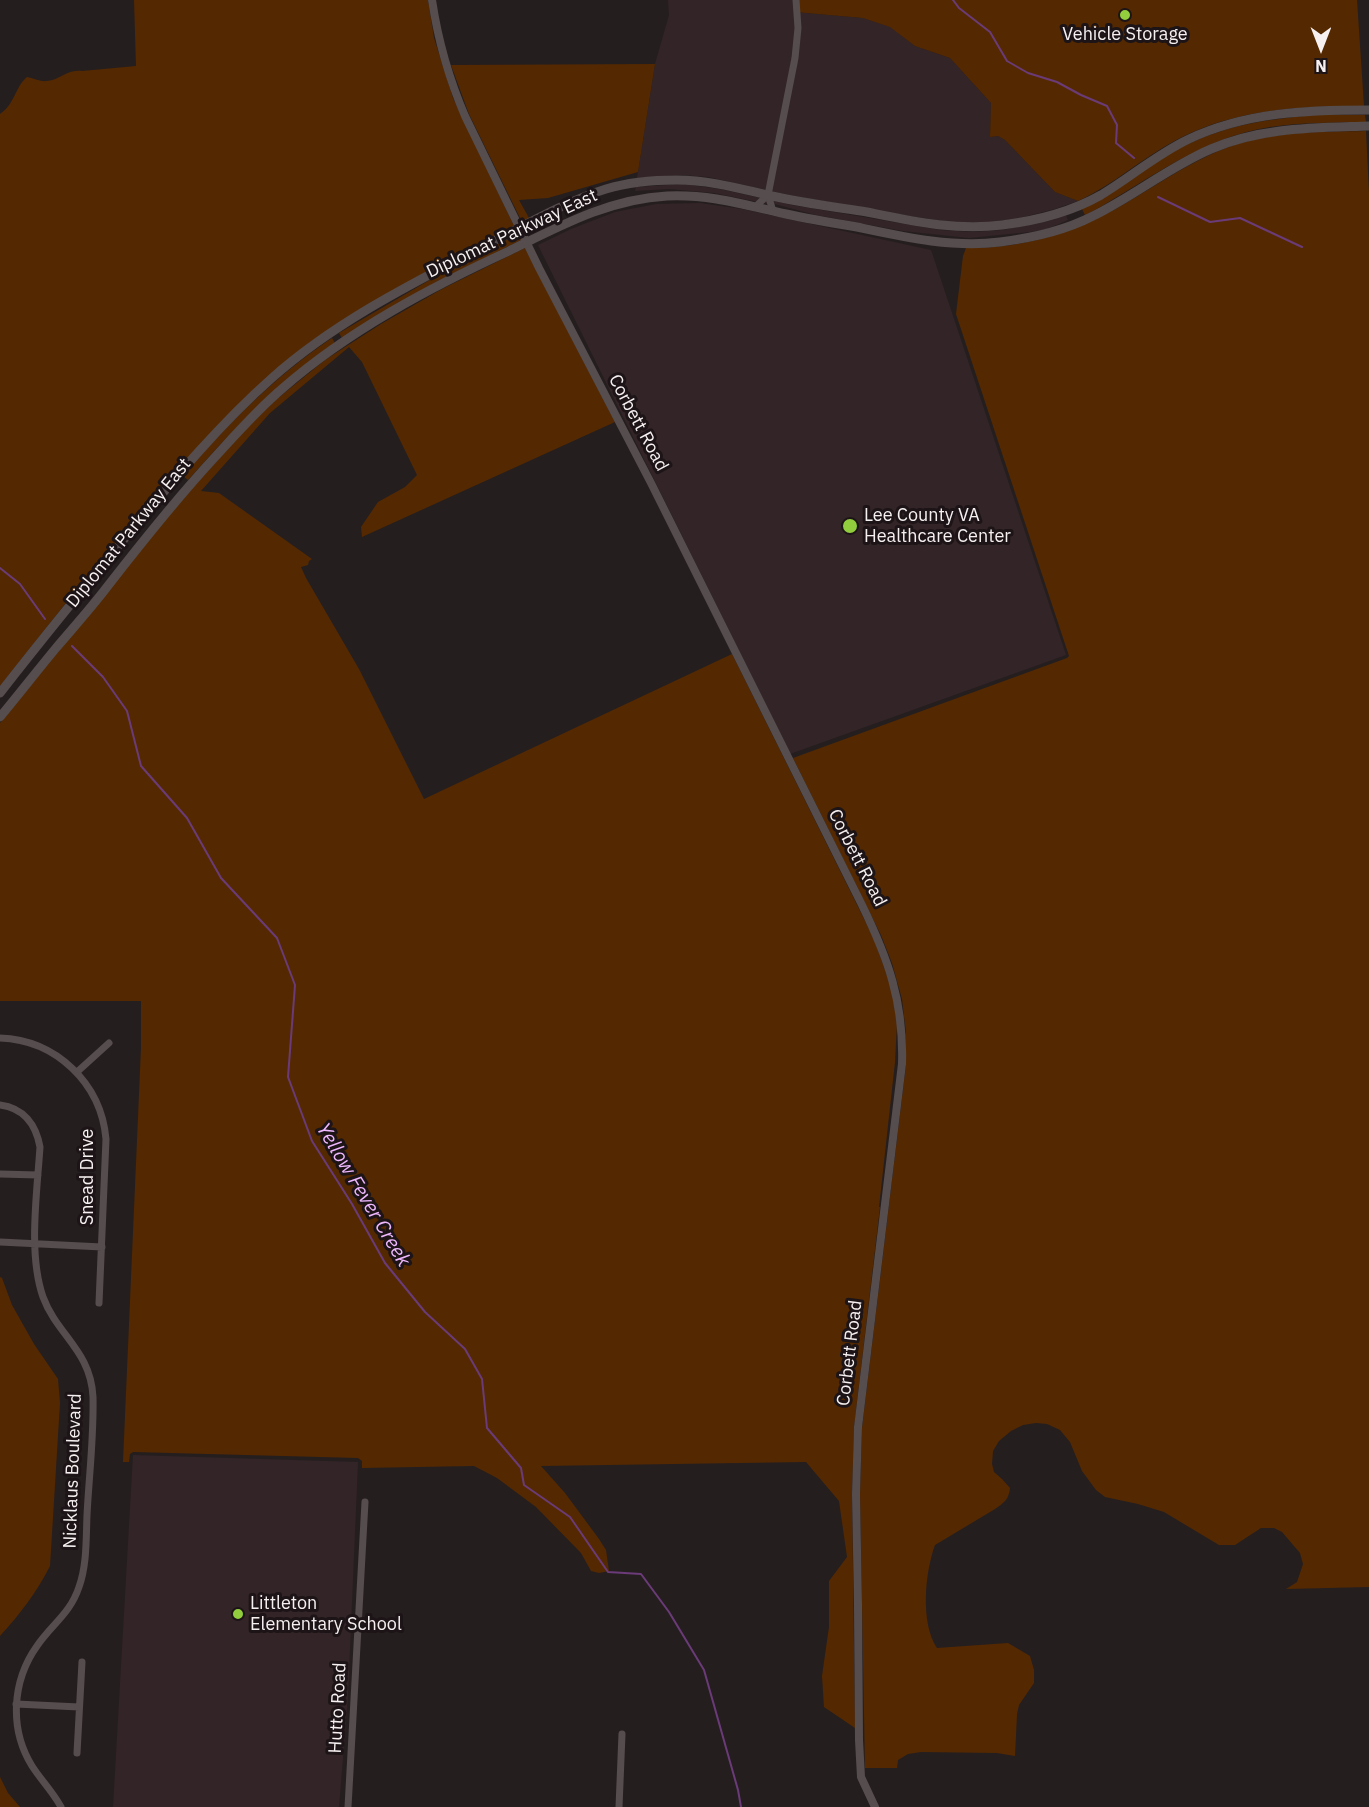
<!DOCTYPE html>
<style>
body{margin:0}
#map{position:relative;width:1369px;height:1807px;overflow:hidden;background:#251e1f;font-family:"IBM Plex Sans",sans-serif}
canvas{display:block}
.north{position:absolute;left:1291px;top:18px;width:60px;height:60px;-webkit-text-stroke:4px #1c1416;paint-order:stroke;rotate:180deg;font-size:16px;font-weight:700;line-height:24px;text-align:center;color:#f6f0f1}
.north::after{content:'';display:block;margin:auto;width:21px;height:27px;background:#f6f0f1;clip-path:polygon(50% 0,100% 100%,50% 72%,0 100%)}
</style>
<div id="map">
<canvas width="1369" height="1807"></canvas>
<div class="north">N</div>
</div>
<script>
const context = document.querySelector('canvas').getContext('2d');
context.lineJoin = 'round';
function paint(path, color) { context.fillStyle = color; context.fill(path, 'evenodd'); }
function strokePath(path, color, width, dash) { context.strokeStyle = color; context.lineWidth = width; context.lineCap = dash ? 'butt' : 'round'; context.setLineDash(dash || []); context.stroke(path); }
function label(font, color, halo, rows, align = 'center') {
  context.font = font + ' "IBM Plex Sans",sans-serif'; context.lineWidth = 6; context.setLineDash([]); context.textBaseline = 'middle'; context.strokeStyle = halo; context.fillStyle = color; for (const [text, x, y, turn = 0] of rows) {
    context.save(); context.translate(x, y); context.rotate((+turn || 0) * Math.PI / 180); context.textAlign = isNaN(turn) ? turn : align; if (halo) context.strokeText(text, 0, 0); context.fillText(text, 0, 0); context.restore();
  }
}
const built = new Path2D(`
 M668,0H794L795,12L863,18L891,27L915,46L950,58L991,103L990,137L998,136L1005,140L1055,192L1078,201L1055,209L1016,219L988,222L957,223L915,217L794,196L708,177L682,175L637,178L655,64L669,15Z
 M682,184L720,189L792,205L941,230L973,232L1003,230L1066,215L1068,220L1047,229L1030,232L969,238L903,231L816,215L771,203L768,204L714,193L669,189L635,191L636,187Z
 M700,203L742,209L931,250L1066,655L790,754L538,245L571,229L615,212L656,204Z
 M133,1455L358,1462L348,1696L339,1807H113Z`);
const green = new Path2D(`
 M134,0H428L434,38L453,98L514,226L436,266L348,317L309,343L172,475L69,599L0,686V114C15,104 15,87 27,77C33,78 41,82 47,81C61,80 66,69 82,71L136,66Z
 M794,0H1357L1364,106C1299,106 1235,109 1176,140C1142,158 1113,185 1078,201L1055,192L1005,140L998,136L990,137L991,103L950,58L915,46L890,27L863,18L795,12Z
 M655,64L638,172L548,198L519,200L529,218L522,222L469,114L451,65Z
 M1314,115H1365L1366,122C1334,123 1301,122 1270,127C1203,137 1150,179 1093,211L1085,215L1082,209C1118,186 1154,159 1193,142C1232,124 1272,119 1314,115Z
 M1366,131L1369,193V1587L1286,1589L1297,1582L1303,1564L1300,1553L1282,1532L1274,1528H1261L1235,1545H1219L1164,1512L1138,1504L1105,1497L1096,1490L1082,1471L1070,1442L1060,1430L1047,1424L1036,1423L1023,1425L1011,1431L999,1441L993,1451L992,1464L994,1472L1002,1479L1010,1488C1009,1499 1004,1503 995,1509L935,1545C925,1572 920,1623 937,1648L1008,1643L1030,1656L1034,1670V1683L1019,1705L1017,1714L1015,1756L997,1753L921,1752L908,1754L898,1760L897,1768H865L860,1494L862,1428L901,1106L906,1065V1032L902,999L892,963L881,935L793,758L1067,658L1069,656L956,314L963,256L966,248C1023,249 1077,232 1126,203C1160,183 1190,162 1226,148C1271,131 1319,132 1366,131Z
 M518,234L521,240L438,281L342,338L339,333L440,274Z
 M525,248L615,422L362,537L361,527L378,502L405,487L417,475L362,362L349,347L270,413L201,491L219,493L312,559L309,561L308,565L301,567L306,578L359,669L424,799L732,654L874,939L892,990L897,1023L895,1062L879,1207H880L854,1427L852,1494L855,1728L824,1707L822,1676L829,1627V1581L847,1557L839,1501L806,1462L541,1466L565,1493L599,1539L606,1550L609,1571L599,1573L591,1571L581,1553L536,1507L497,1478L474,1466L362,1468V1461L358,1458L133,1452L130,1454L129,1462H123L141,1048V1001H0V723L182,499L251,423L277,399L325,360L381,324L442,289Z
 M332,338L335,343C278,381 233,430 188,480L183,476C227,425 275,376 332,338Z
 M0,1277L2,1278L12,1305L34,1344L58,1379L60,1403L50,1566C37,1592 20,1614 0,1636Z
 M0,1777L8,1793L20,1807H0Z`);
const stream = new Path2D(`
 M953,0L959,8L990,32L1007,61L1028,73L1057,82L1081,95L1107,106L1117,125L1116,143L1134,158
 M1158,197L1210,222L1240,218L1302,247
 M0,568L20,584L45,619
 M72,646L103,677L127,711L141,766L187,818L221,878L277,938L295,985L288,1077L312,1141L352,1204L385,1263L425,1312L465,1349L482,1379L487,1428L521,1468L524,1485L570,1517L608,1572L641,1574L669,1612L704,1670L738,1790L741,1807`);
const minor = new Path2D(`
 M755,207L768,195
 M773,211L768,195L795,58L798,28L796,0
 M0,1038C56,1040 101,1083 106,1139L99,1303
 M77,1072L109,1043
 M0,1105C24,1108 36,1125 40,1147C37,1193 28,1254 43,1297C57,1335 91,1351 93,1397C94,1436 89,1476 87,1515C86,1539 87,1565 79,1587C70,1614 52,1624 37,1646C12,1681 9,1729 32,1766C41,1780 53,1792 61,1807
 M0,1174L38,1175
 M0,1242L102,1247
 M16,1704L79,1707
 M77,1753L82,1662
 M348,1807L365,1502
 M619,1807L622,1734`);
const tertiary = new Path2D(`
 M432,0C438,40 449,79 465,116L539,268L651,483L861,903C888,958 904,1002 902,1064L858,1427L856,1494L858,1605L859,1740L861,1777L875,1807`);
const secondary = new Path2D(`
 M0,693C43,638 87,584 131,531C175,478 220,424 272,378C336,321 415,282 490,243C527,224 567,201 606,189C629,182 653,180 677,180C710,180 741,189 772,196C803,203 835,207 867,212C912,221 956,231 1002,225C1035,221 1071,212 1101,195C1131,177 1157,154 1189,139C1246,112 1307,110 1369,110
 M0,717C19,694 37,671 56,648C73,628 91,608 107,587C142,542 177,498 215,457C237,433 258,409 283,388C348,331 431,287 509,251C560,226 609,199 667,196C710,194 745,205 786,214C809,219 833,223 857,227C904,237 952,248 1000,242C1032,238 1064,231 1093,216C1134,196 1169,167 1211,149C1262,127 1315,128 1369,126`);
const markers = [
 [1125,15,6,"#92cd3e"],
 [850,526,8,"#92cd3e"],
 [238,1614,6,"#92cd3e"]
];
const poiNames = [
 ["Vehicle Storage",1125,35,"center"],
 ["Lee County VA",864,516],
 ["Healthcare Center",864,537],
 ["Littleton",250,1604],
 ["Elementary School",250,1625]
];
const streetNames = [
 ["Diplomat Parkway East",512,234,-25],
 ["Corbett Road",638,423,62],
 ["Diplomat Parkway East",129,533,-51],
 ["Corbett Road",857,858,63],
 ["Snead Drive",88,1177,-90],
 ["Corbett Road",850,1353,-83],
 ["Nicklaus Boulevard",73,1471,-88],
 ["Hutto Road",338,1708,-87]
];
const waterNames = [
 ["Yellow Fever Creek",363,1195,59]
];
paint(built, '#332427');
paint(green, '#542901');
strokePath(stream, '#6a3b78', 2);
strokePath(minor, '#564d4e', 7);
strokePath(tertiary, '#564d4e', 8);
strokePath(secondary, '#564d4e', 9);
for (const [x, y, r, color] of markers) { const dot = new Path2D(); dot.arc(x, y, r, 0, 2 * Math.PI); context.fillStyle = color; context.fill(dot); strokePath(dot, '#1c1416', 2); }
label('18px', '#f6f0f1', '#1c1416', poiNames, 'left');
label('18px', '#f6f0f1', '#1c1416', streetNames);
label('italic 20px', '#eeb7fe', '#1c1416', waterNames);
</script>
